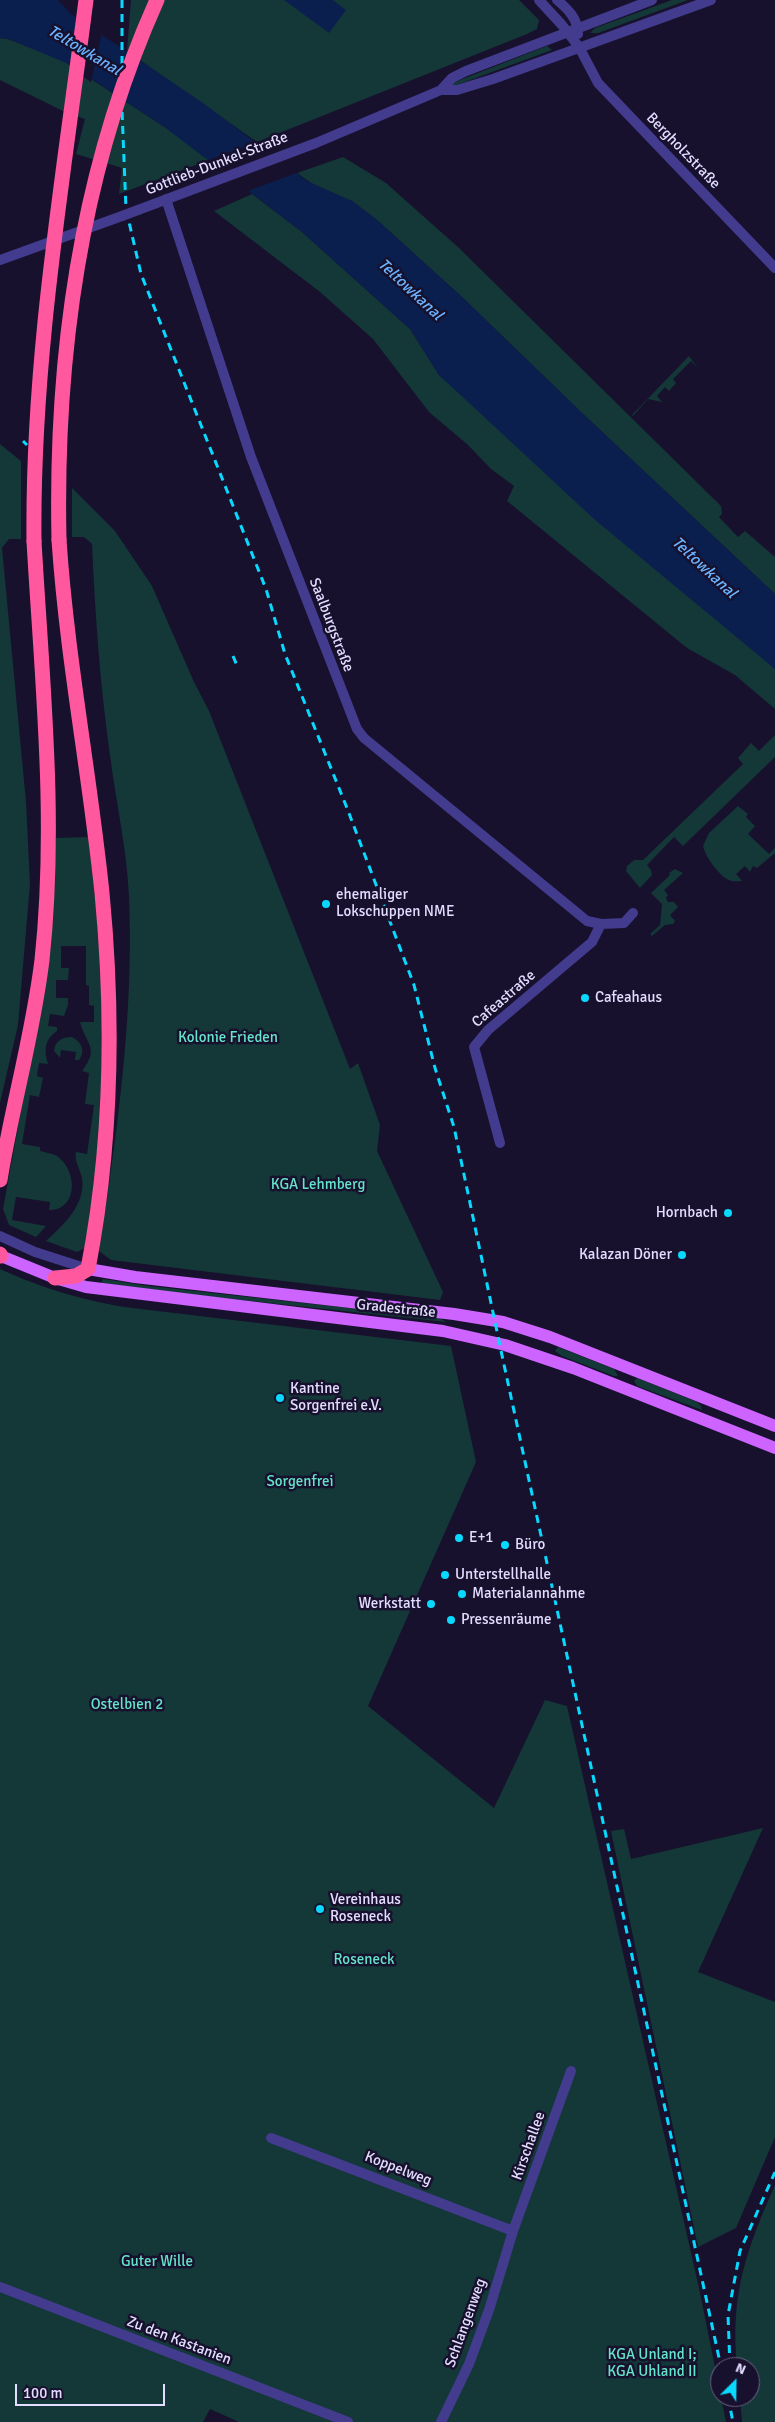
<!DOCTYPE html>
<meta charset="utf-8">
<style>
body{margin:0}
#map{position:relative;width:775px;height:2422px;overflow:hidden;background:#17112d;font-family:Signika,sans-serif}
canvas{display:block}
.north{position:absolute;left:710px;top:2357px;width:50px;height:50px;box-sizing:border-box;background:#17112d;border:1px solid #696381;border-radius:50%;rotate:23deg;font-size:14px;font-weight:700;line-height:20px;text-align:center;color:#e3ddff}
.north::after{content:'';display:block;margin:auto;width:18px;height:22px;background:#09d9ff;clip-path:polygon(50% 0,100% 100%,50% 72%,0 100%)}
.scale{position:absolute;left:15px;top:2384px;width:150px;height:22px;box-sizing:border-box;border:2px solid #e3ddff;border-top:0;padding-left:6px;font-size:15px;line-height:18px;white-space:nowrap;color:#e3ddff;-webkit-text-stroke:4px #17112d;paint-order:stroke}
</style>
<div id="map">
<canvas width="775" height="2422"></canvas>
<div class="north">N</div>
<div class="scale">100 m</div>
</div>
<script>
const context = document.querySelector('canvas').getContext('2d');
context.lineJoin = 'round';
function paint(path, color) { context.fillStyle = color; context.fill(path, 'evenodd'); }
function strokePath(path, color, width, dash) { context.strokeStyle = color; context.lineWidth = width; context.lineCap = dash ? 'butt' : 'round'; context.setLineDash(dash || []); context.stroke(path); }
function label(font, color, halo, rows, align = 'center') {
  context.font = font + ' Signika,sans-serif'; context.lineWidth = 5; context.setLineDash([]); context.textBaseline = 'middle'; context.strokeStyle = halo; context.fillStyle = color; for (const [text, x, y, turn = 0] of rows) {
    context.save(); context.translate(x, y); context.rotate((+turn || 0) * Math.PI / 180); context.textAlign = isNaN(turn) ? turn : align; if (halo) context.strokeText(text, 0, 0); context.fillText(text, 0, 0); context.restore();
  }
}
const green = new Path2D(`
 M131,0H519L539,20L537,29L527,34L257,142L127,51Z
 M672,0H688L598,33H590L595,28Z
 M0,38L8,39L62,60L166,128L209,160L119,194L122,168L76,154L85,119L65,112L0,80Z
 M547,46L552,50L451,87L450,84Z
 M343,157L386,183L459,248L721,506L722,514L719,517L738,537L745,531L775,557V594L582,413L462,297L377,220L352,201L317,187L297,173Z
 M252,194L302,232L410,329L439,375L775,669V709L735,675L687,648L507,501L514,486L491,469L468,445L429,412L373,339L320,292L214,211Z
 M689,356L698,368L691,361L673,379L676,383L669,391L665,387L657,396L662,402L648,399L633,416L632,415Z
 M0,444L21,461V539H9L2,548L26,802L30,884L18,1025L0,1103Z
 M72,488L115,531L152,586L194,682L209,711L350,1069L358,1063L380,1125L377,1151L443,1292L440,1300L111,1260L99,1251C117,1134 134,1016 129,897C127,850 116,802 110,755C100,684 95,614 92,544L84,537H72Z
 M775,735V757L683,846L674,837L647,865L651,870L652,875L640,888L626,871L627,866L634,860H643L743,764L738,758L751,743L759,751Z
 M738,806L748,814L746,817L755,826L748,834L769,854L775,848V853L757,868L753,866L750,872L745,866L736,874L742,881C738,881 733,882 729,880C719,876 705,856 703,846L709,833Z
 M88,837C99,921 105,1005 103,1090C101,1142 93,1196 85,1248L77,1252L46,1241C63,1225 86,1205 82,1178C80,1168 74,1162 76,1152L87,1154L94,1105L85,1104L89,1073L82,1071C100,1047 86,1045 80,1022H94V1006L89,1005V986L86,985V946H61V968H69L68,980H56V998H68V1005L64,1016L50,1014L48,1026L57,1027V1031C44,1040 44,1050 48,1064L39,1063L37,1076L43,1078L39,1097L30,1095L22,1144L40,1147V1151C44,1152 50,1153 55,1155C77,1167 80,1210 49,1210L50,1202L16,1197L12,1220L46,1226L36,1237L9,1225L3,1209L25,1089L56,838Z
 M675,869L683,873L664,890L668,895L666,898L668,902H674L678,907L670,915L675,921L673,924L665,925L652,936L650,934L660,925L662,904L651,893L670,875L669,873Z
 M72,1037C81,1042 86,1050 79,1060H75L76,1052L61,1050L60,1058L54,1051C55,1041 62,1037 72,1037Z
 M0,1269C42,1288 78,1299 124,1307L451,1346L476,1462L368,1706L494,1808L545,1700L567,1706L699,2288L726,2422H239L210,2409L203,2422H0Z
 M103,1279L149,1286L440,1318L446,1322L148,1290L101,1283Z
 M558,1347L614,1369L618,1376H614L562,1356L555,1351Z
 M637,1378L697,1402L701,1406L702,1410L637,1386L634,1381Z
 M763,1828L698,1972L775,2002V2137L736,2228L698,2247L611,1831L624,1829L631,1859Z
 M775,2185V2422H742L740,2397H750V2367H737C730,2295 746,2250 775,2185Z`);
const water = new Path2D(`
 M0,0H58L71,14L203,103L307,181L352,201L377,220L462,297L582,413L775,594V669L594,519L439,375L410,329L302,232L166,128L71,65L9,39L0,38Z
 M284,0H333L346,10L329,33Z`);
const pier = new Path2D(`
 M77,15L102,32L91,82L70,68Z
 M260,141L299,172L245,192L206,161Z`);
const minor = new Path2D(`
 M539,0L562,25L579,47L598,83L775,268
 M557,0C568,9 578,19 578,34
 M441,90L452,78L466,71L652,0
 M166,199L251,457L357,729L364,738L587,921L601,924L624,923L633,913
 M138,210L316,143L441,90H457L493,79L711,0
 M0,260L122,216
 M500,1143L474,1047L488,1030L592,942L601,924
 M0,1236L35,1252L88,1269
 M271,2138L513,2231
 M0,2287L348,2422
 M441,2422L469,2364L489,2310L513,2231L571,2071`);
const major = new Path2D(`
 M1,1256L55,1278L86,1287L443,1331L505,1345L573,1368L775,1448
 M88,1269L135,1277L454,1314L503,1322L550,1337L775,1426`);
const highway = new Path2D(`
 M0,1180C12,1106 33,1035 42,960C57,821 42,681 34,541
 M0,1254L1,1256
 M55,1278L76,1276L88,1269C112,1145 114,1018 102,893C90,775 67,659 59,540`);
const rail = new Path2D(`
 M122,0V110L126,209L141,274L266,589L285,654L347,808L414,985L435,1068L454,1127L503,1360L721,2367
 M23,441L27,445
 M233,656L238,668
 M730,2367L728,2315L740,2251L775,2172
 M728,2397L733,2422`);
const minorBridge = new Path2D(`
 M122,216L138,210`);
const highwayBridge = new Path2D(`
 M59,540C55,356 81,169 157,0
 M34,541C32,359 63,180 86,0`);
const markers = [
 [326,904,5,"#09d9ff"],
 [585,998,5,"#09d9ff"],
 [728,1213,5,"#09d9ff"],
 [682,1255,5,"#09d9ff"],
 [280,1398,5,"#09d9ff"],
 [459,1538,5,"#09d9ff"],
 [505,1545,5,"#09d9ff"],
 [445,1575,5,"#09d9ff"],
 [462,1594,5,"#09d9ff"],
 [431,1604,5,"#09d9ff"],
 [451,1620,5,"#09d9ff"],
 [320,1909,5,"#09d9ff"]
];
const streetNames = [
 ["Bergholzstraße",683,151,46],
 ["Gottlieb-Dunkel-Straße",217,164,-21],
 ["Saalburgstraße",331,625,69],
 ["Cafeastraße",504,999,-41],
 ["Gradestraße",396,1309,6],
 ["Kirschallee",529,2146,-70],
 ["Koppelweg",398,2169,21],
 ["Schlangenweg",466,2323,-70],
 ["Zu den Kastanien",179,2341,21]
];
const poiNames = [
 ["ehemaliger",336,895],
 ["Lokschuppen NME",336,912],
 ["Cafeahaus",595,998],
 ["Hornbach",718,1213,"right"],
 ["Kalazan Döner",672,1255,"right"],
 ["Kantine",290,1389],
 ["Sorgenfrei e.V.",290,1406],
 ["E+1",469,1538],
 ["Büro",515,1545],
 ["Unterstellhalle",455,1575],
 ["Materialannahme",472,1594],
 ["Werkstatt",421,1604,"right"],
 ["Pressenräume",461,1620],
 ["Vereinhaus",330,1900],
 ["Roseneck",330,1917]
];
const parkNames = [
 ["Kolonie Frieden",228,1038],
 ["KGA Lehmberg",318,1185],
 ["Sorgenfrei",300,1482],
 ["Ostelbien 2",127,1705],
 ["Roseneck",364,1960],
 ["Guter Wille",157,2262],
 ["KGA Unland I;",652,2355],
 ["KGA Uhland II",652,2372]
];
const waterNames = [
 ["Teltowkanal",84,51,31],
 ["Teltowkanal",410,290,43],
 ["Teltowkanal",704,568,43]
];
paint(green, '#143738');
paint(water, '#0a1f4e');
paint(pier, '#17112d');
strokePath(minor, '#433b8d', 10);
strokePath(major, '#cd64ff', 12);
strokePath(highway, '#ff589f', 15);
strokePath(rail, '#09d9ff', 3, [8, 6]);
strokePath(minorBridge, '#433b8d', 10);
strokePath(highwayBridge, '#ff589f', 15);
for (const [x, y, r, color] of markers) { const dot = new Path2D(); dot.arc(x, y, r, 0, 2 * Math.PI); context.fillStyle = color; context.fill(dot); strokePath(dot, '#17112d', 2); }
label('15px', '#e3ddff', '#17112d', streetNames);
label('15px', '#e3ddff', '#17112d', poiNames, 'left');
label('15px', '#64e4cb', '#17112d', parkNames);
label('italic 16px', '#6bb3ff', '#17112d', waterNames);
</script>
